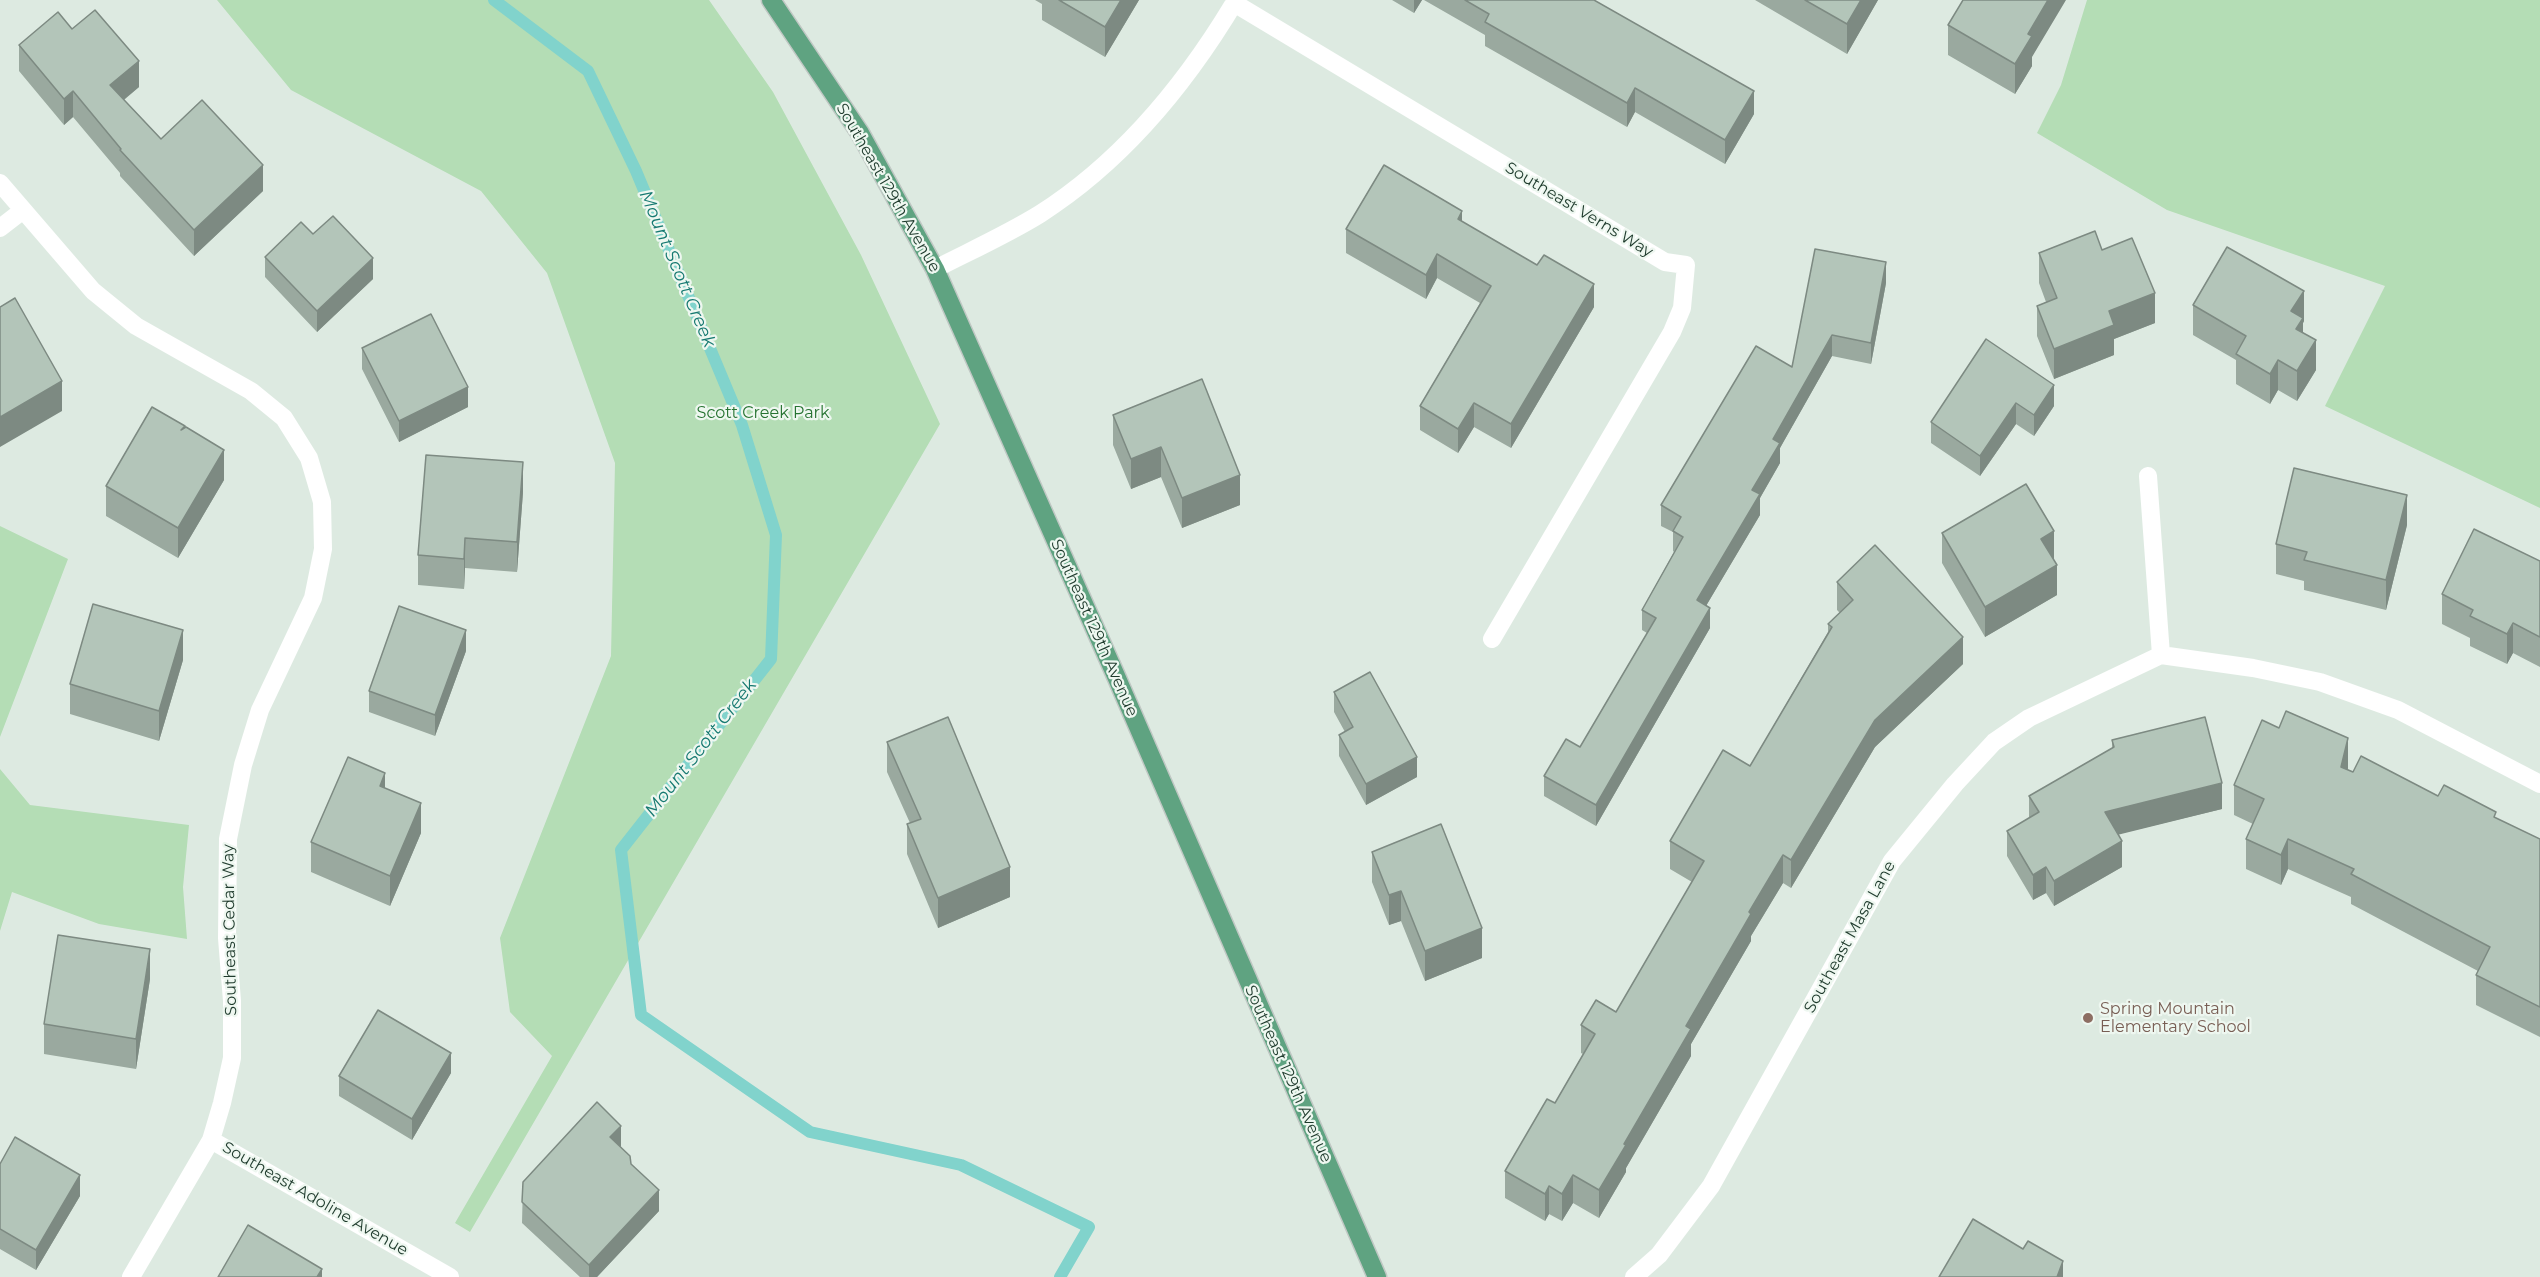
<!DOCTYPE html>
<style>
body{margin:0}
canvas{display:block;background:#ddeae1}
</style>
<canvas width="2540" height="1277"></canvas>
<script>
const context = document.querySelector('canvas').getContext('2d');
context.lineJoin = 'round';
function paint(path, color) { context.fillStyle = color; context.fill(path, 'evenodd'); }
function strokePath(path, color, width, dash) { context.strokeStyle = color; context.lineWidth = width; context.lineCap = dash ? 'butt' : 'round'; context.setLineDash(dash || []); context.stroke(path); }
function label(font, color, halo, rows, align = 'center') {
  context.font = font + ' Montserrat,sans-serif'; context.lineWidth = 4.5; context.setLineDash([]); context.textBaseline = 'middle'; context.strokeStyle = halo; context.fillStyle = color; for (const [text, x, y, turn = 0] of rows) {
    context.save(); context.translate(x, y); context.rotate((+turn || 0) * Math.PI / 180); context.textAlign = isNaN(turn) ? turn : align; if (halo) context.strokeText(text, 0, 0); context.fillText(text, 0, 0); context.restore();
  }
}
const green = new Path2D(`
 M217,0H709L773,92L861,255L940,424L470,1232L455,1223L552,1056L510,1012L500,938L611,656L615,463L547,273L481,191L291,90Z
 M2087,0H2540V508L2325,406L2385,286L2167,210L2037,133L2061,85Z
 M0,526L68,559L0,737Z
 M0,769L30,805L189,825L183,887L187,939L99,924L12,892L0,931Z`);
const stream = new Path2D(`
 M494,0L588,71L636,171L742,425L776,535L771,659L621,850L641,1015L810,1132L961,1165L1089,1227L1060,1277`);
const minor = new Path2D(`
 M1234,3L1665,262L1686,265L1682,308L1672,332L1492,639
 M0,183L93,291L136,326L251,391L284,418L309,458L322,502L323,549L313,598L260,710L243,765L228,839L227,938L232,1001V1058L222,1103L211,1140L131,1277
 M0,228L22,211
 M935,269C970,251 1006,235 1040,214C1123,161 1186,84 1236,0
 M2148,476L2161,655
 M211,1140L450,1277
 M1634,1277L1659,1255L1711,1186L1892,861L1955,784L1994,742L2029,718L2161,655L2253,668L2320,682L2398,710L2540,784`);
const major = new Path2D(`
 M771,0L860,133L935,269L1116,676L1377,1277`);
const wall = new Path2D(`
 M1035,0H1139L1105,57L1042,20V4Z
 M1392,0H1422L1414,13Z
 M1424,0H1594L1754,114L1725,164L1635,112L1627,127L1485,46V35Z
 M1755,0H1878L1847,54Z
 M1948,25L2032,57V66L2015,94L1948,55Z
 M72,29L139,87L124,100L161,139L263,191L194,256L120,176V173L73,117L64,125L19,71V45Z
 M1462,221L1594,307L1511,448L1474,427L1458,453L1420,430V406L1480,303L1437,278L1426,299L1346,253V229Z
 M313,234L373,279L317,332L265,277V257Z
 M2102,250L2155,323L2114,339V355L2054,379L2037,336V306L2046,302L2039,283V253Z
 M1886,283L1871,364L1832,356L1780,448V463L1760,498V515L1706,606L1710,628L1596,826L1544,796V776L1580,747L1647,633L1642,630V610L1674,552L1673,551V532L1661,526V505L1792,367Z
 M2193,305L2304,321L2303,323V333L2316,370L2297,401L2278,390L2270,404L2236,384V360L2193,335Z
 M1986,339L2054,406L2034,436L2016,424L1980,476L1931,443V422Z
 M362,348L468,407L399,442L362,369Z
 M1202,379L1240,505L1182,528L1161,477L1131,489L1113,445V415Z
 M224,480L178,558L106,516V486Z
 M523,492L517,572L465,568L464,589L418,585V555Z
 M2407,525L2386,610L2304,590V581L2276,574V544Z
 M1942,533L2054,561L2057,595L1985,637L1942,563Z
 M2540,561V667L2513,653L2507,664L2470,646V638L2442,624V594Z
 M1837,582L1963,664L1875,747L1791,888L1783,883L1751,936V941L1691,1044V1056L1626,1168V1172L1599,1218L1573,1203L1562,1221L1549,1214L1545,1221L1505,1198V1171L1555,1103L1583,1054L1581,1053V1025L1616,1012L1692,882L1670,869V841L1750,766L1828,632V624L1840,613L1837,610Z
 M466,651L435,736L369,712V691Z
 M183,660L159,741L70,714V684Z
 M1334,692L1417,777L1366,805L1339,756V735L1345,732L1334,712Z
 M2112,740L2222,809L2118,834L2122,867L2054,906L2046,893L2033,900L2007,856V831L2029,818V796L2112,748Z
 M887,742L1010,897L938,928L907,854V824L910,823L887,772Z
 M2348,768V770L2438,796L2496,818L2540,839V1037L2476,1005V975L2478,971L2351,904V897L2288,869L2281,885L2246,869V839L2253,824L2234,815V785Z
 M385,788L421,833L390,906L311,872V842Z
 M1372,852L1482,958L1425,981L1401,921L1389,925L1372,882Z
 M150,979L136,1069L44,1054V1024Z
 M451,1073L412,1140L339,1096V1076Z
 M621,1146V1147L659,1211L597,1277H580L522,1223L523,1182Z
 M0,1164L80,1196L36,1270L0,1249Z`);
const shadedWall = new Path2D(`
 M1121,0H1139L1105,57V27Z
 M1414,0H1422L1414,13Z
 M1861,0H1878L1847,54V24Z
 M2048,0H2066L2032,57V66L2015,94V64L2028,34Z
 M139,61V87L110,111V85Z
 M1635,88V112L1627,127V103Z
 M73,91V117L64,125V99Z
 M1754,91V114L1725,164V140Z
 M263,165V191L194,256V230Z
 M1462,211V235L1458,219Z
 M1437,254V278L1426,299V275Z
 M373,258V279L317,332V311Z
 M1886,262V283L1871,364V343Z
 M1594,284V307L1511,448V424Z
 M2304,291V321L2303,323V348L2291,311Z
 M2155,293V323L2114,339V355L2054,379V349L2109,311Z
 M1832,335V356L1780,448V463L1760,498V515L1697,621V600L1773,439Z
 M2316,340V370L2297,401V371Z
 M2278,360V390L2270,404V374Z
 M62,381V411L0,447V417Z
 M2054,385V406L2034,436V415Z
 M468,387V407L399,442V421Z
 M1474,403V427L1458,453V429Z
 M2016,403V424L1980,476V456Z
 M1161,447V477L1131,489V459Z
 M224,450V480L178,558V528Z
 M523,462V492L517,572V542Z
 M1240,475V505L1182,528V498Z
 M2407,495V525L2386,610V580Z
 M2054,531V561L2041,539Z
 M465,538V568L464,589V559Z
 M2057,565V595L1985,637V607Z
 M1710,608V628L1596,826V805Z
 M2513,623V653L2507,664V634Z
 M183,630V660L159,741V711Z
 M466,630V651L435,736V715Z
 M1963,637V664L1875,747L1791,888V860L1875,720Z
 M2348,738V768L2341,797V767Z
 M1417,757V777L1366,805V784Z
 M385,773V803L380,786Z
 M2222,783V809L2105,838V812Z
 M421,803V833L390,906V876Z
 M2288,839V869L2281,885V855Z
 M2122,841V867L2054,906V881Z
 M1783,855V883L1751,936V941L1691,1044V1056L1626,1168V1172L1599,1218V1190L1686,1026L1749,912Z
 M1010,867V897L938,928V898Z
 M2046,867V893L2033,900V875Z
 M1401,891V921L1389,925V895Z
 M1482,928V958L1425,981V951Z
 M150,949V979L136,1069V1039Z
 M451,1053V1073L412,1140V1119Z
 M621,1126V1146L610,1158V1137Z
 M80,1175V1196L36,1270V1250Z
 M1573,1175V1203L1562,1221V1194Z
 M1549,1186V1214L1545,1221V1194Z
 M659,1190V1211L597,1277H589V1265Z
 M2063,1261V1277H2057Z
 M322,1269V1277H317Z`);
const building = new Path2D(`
 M1059,0H1121L1105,27Z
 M1465,0H1594L1754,91L1725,140L1635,88L1627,103L1485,22L1489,14Z
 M1805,0H1861L1847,24Z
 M1963,0H2048L2028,34L2032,36L2015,64L1948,25Z
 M95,10L139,61L110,85L161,139L202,100L263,165L194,230L120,150L121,149L73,91L64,99L19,45L58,12L72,29Z
 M1384,165L1462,211L1458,219L1537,265L1544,255L1594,284L1511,424L1474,403L1458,429L1420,406L1491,286L1437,254L1426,275L1346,229Z
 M333,216L373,258L317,311L265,257L301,222L313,234Z
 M2095,231L2102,250L2132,238L2155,293L2109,311L2114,325L2054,349L2037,306L2057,298L2039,253Z
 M2227,247L2304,291L2291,311L2303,318L2296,329L2316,340L2297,371L2278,360L2270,374L2236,354L2246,336L2193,305Z
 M1815,249L1886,262L1871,343L1832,335L1773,439L1780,443L1752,490L1760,494L1697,600L1710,608L1596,805L1544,776L1566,739L1580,747L1656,618L1642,610L1683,537L1673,531L1681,517L1661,505L1756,346L1792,367Z
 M15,298L62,381L0,417V307Z
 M431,314L468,387L399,421L362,348Z
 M1986,339L2054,385L2034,415L2016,403L1980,456L1931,422Z
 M1202,379L1240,475L1182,498L1161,447L1131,459L1113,415Z
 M152,407L185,426L181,430L186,427L224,450L178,528L106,486Z
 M426,455L523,462L517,542L465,538L464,559L418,555Z
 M2294,468L2407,495L2386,580L2304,560L2307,552L2276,544Z
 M2026,484L2054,531L2041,539L2057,565L1985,607L1942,533Z
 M2474,529L2540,561V637L2513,623L2507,634L2470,616L2473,610L2442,594Z
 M1875,545L1963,637L1875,720L1791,860L1783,855L1749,912L1751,914L1686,1026L1691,1029L1624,1144L1626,1145L1599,1190L1573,1175L1562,1194L1549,1186L1545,1194L1505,1171L1547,1099L1555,1103L1595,1034L1581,1025L1596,1000L1616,1012L1704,861L1670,841L1723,750L1750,766L1832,627L1828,624L1853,600L1837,582Z
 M93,604L183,630L159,711L70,684Z
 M399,606L466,630L435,715L369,691Z
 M1370,672L1417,757L1366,784L1339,735L1353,727L1334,692Z
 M2286,711L2348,738L2341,767L2353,772L2361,756L2438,796L2444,785L2496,812L2494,817L2540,839V1007L2476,975L2490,947L2351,874L2354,869L2288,839L2281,855L2246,839L2264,799L2234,785L2262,720L2279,728Z
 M948,717L1010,867L938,898L907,824L921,819L887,742Z
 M2205,717L2222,783L2105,812L2122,841L2054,881L2046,867L2033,875L2007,831L2039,812L2029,796L2114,747L2112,740Z
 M348,757L385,773L380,786L421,803L390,876L311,842Z
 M1441,824L1482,928L1425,951L1401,891L1389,895L1372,852Z
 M58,935L150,949L136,1039L44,1024Z
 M378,1010L451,1053L412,1119L339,1076Z
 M597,1102L621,1126L610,1137L630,1156L631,1164L659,1190L589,1265L522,1202L523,1182Z
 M15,1137L80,1175L36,1250L0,1229V1164Z
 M1973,1219L2023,1249L2028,1241L2063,1261L2057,1277H1939Z
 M248,1225L322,1269L317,1277H218Z`);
const markers = [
 [2088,1018,6,"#8d6e63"]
];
const streetNames = [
 ["Southeast 129th Avenue",888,188,60],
 ["Southeast Verns Way",1579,210,31],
 ["Southeast 129th Avenue",1094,628,66],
 ["Southeast Cedar Way",230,930,-91],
 ["Southeast Masa Lane",1850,937,-61],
 ["Southeast 129th Avenue",1288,1074,66],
 ["Southeast Adoline Avenue",315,1199,30]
];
const parkNames = [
 ["Scott Creek Park",763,413]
];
const educationNames = [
 ["Spring Mountain",2100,1009],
 ["Elementary School",2100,1027]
];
const waterNames = [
 ["Mount Scott Creek",677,269,67],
 ["Mount Scott Creek",701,748,-52]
];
paint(green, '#b4ddb5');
strokePath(stream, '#81d3cc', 12);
strokePath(major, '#c0c8c4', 21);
strokePath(minor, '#fff', 18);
strokePath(major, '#5fa381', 18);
paint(wall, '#9aa99f');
paint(shadedWall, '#7d8a82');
paint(building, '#b3c5b9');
strokePath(building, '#7d8a82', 1.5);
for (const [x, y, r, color] of markers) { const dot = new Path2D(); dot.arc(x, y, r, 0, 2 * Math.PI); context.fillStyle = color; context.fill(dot); strokePath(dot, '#eef7f0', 2); }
label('16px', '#1e3a2c', '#eef7f0', streetNames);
label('16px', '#267331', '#eef7f0', parkNames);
label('16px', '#785e54', '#eef7f0', educationNames, 'left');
label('italic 18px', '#167971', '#eef7f0', waterNames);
</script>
